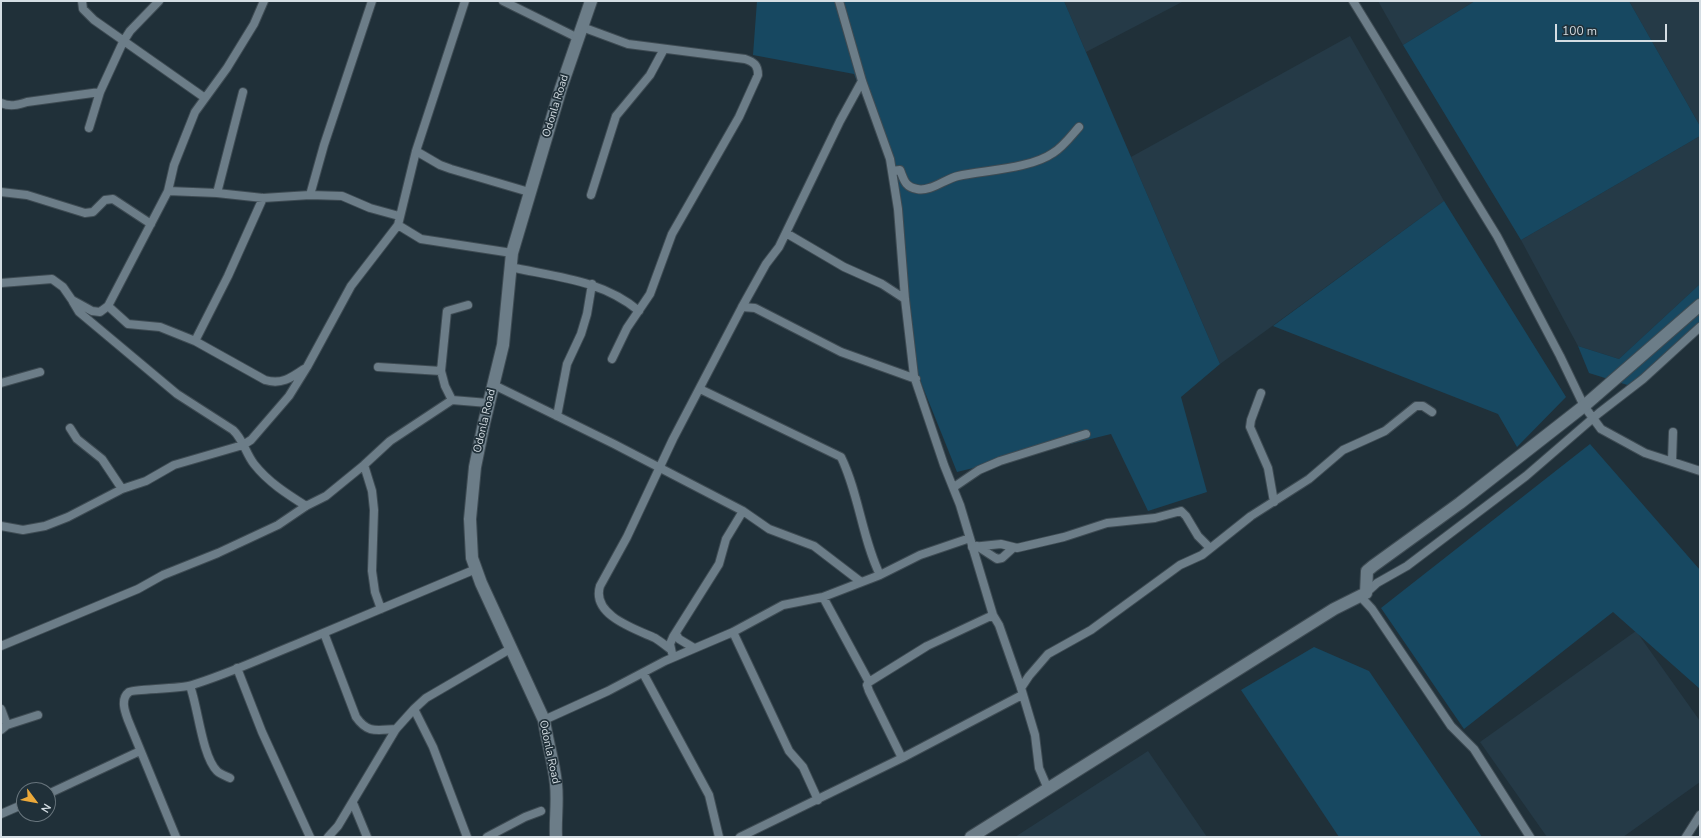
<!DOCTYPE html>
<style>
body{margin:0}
#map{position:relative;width:1701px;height:838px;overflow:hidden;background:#203039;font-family:"Nunito Sans",sans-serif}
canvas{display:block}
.frame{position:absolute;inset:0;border:2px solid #d4dde3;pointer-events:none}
.north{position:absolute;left:16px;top:782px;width:40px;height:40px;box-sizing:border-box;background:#203039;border:1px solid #68757d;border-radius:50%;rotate:122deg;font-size:11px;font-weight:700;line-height:16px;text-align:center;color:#d4dde3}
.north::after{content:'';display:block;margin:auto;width:14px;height:18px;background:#eca93a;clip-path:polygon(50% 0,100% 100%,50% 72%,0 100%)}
.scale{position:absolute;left:1555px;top:24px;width:112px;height:18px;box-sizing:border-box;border:2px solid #d4dde3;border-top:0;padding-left:5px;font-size:12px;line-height:14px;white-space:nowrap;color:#d4dde3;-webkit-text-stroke:3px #203039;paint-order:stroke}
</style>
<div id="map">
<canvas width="1701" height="838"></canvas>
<div class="frame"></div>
<div class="north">N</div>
<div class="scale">100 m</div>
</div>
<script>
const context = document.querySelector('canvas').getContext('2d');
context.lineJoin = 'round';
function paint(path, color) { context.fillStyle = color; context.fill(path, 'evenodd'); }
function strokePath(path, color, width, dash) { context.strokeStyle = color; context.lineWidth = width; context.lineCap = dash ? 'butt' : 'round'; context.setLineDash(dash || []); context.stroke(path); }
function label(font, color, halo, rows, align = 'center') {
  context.font = font + ' "Nunito Sans",sans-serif'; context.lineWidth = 3.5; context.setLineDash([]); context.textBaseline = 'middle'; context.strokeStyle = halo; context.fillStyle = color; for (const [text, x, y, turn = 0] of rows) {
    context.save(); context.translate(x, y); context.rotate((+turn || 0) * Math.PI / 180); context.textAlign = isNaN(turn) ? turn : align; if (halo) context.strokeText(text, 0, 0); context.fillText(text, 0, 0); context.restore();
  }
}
const built = new Path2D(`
 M1064,1H1184L1086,52Z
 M1378,1H1475L1403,45Z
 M1629,1H1700V126Z
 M1350,36L1444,201L1220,364L1131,157Z
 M1700,136V284L1619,359L1578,346L1521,240Z
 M1636,631L1700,721V782L1623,837H1547L1480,742Z
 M1148,751L1207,837H1015Z`);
const green = new Path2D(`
 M757,1H1064L1220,364L1181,397L1207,492L1148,511L1111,434L957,472L918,375L901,267L895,208L886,155L854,74L753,55Z
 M1475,1H1629L1700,126V136L1521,240L1403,45Z
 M1444,201L1566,397L1517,447L1498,414L1273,326Z
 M1700,284V333L1650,379L1637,388L1589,373L1578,346L1619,359Z
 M1590,444L1700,570V689L1613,612L1464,729L1381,608Z
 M1314,647L1369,671L1482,837H1339L1241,690Z`);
const street = new Path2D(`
 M82,1L83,9L94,20L205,98
 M503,1L578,38
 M839,1L862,81L890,159L898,209L905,299L914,376L944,465L960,505L993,615L999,625L1021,688L1035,735L1039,768L1048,789
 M1353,1L1497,236L1560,356L1584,406L1601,429L1645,453L1700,471
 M582,27L628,44L745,59C754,62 758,65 758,75L739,117L672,234L650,294L627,328L612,359
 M1,103C10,107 18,105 27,102L100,92
 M89,128L100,92L123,42L130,31L159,1
 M416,151L440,165L451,169L529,192
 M892,171L900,170C904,180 905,187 917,189C930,192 945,179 958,176C985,170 1030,169 1053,153C1063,147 1071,136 1079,127
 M168,191L217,193L263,198L310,195L342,196L370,208L399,216
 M1,192L27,195L85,213L93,212L105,200L113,199L151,224
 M217,193L243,92
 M310,195L324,145L372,1
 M591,195L616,116L650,75L664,49
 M398,225L421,239L512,253
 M786,233L844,267L882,284L905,299
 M510,267C556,277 602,280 639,311
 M1,283L52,279L63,287L72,300L92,311L100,312L108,306L168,191L174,165L195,112L227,68L254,24L264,1
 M73,302L79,312L177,394L233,430C243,439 246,454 254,464C268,482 287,494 306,506
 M108,306L128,324L160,327L195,341L265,380C281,385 291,378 304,369
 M742,307L755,308L841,352L916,379
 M195,341L228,276L263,198
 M378,367L441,371L445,386L452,400
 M441,371L447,311L468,305
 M1,383L40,372
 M494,385L614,444L743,511L769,529L814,546L861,582
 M700,389L841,457C859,494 862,538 880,575
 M1261,393L1251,420L1250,427L1268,468L1274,502
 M557,416L567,364L581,334L587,314L592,284
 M70,428L77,439L102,459L122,489
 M1672,461L1673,432
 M364,465L372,491L374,510L372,571L375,592L381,609
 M954,487L979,470L1000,461L1086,434
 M1,526L23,530L45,526L68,517L122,489L146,481L174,465L243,445L251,440L289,396L307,367L351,286L398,225L416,151L465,1
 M977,546L997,559L1002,558L1013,548
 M972,547L1001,544L1017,548L1064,537L1107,523L1155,518L1181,511L1186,516L1198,536L1210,548
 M1366,593L1377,583L1407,566L1526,476L1599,413L1643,379L1700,327
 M1360,596L1372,609L1451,726L1474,749L1530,837
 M823,597L869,682
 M733,632L789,751L803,767L818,800
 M324,633L356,717C368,734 377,730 396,729
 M676,634L679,639L694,648
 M1,646L138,589L163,575L218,553L278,525L306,506L326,496L364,465L390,441L452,400L488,403
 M670,649C665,645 660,641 655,638C635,629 591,615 600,586L627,537L673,439L742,307L766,264L779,247L840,121L862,81
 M672,653L670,644L673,637L719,564L726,539L743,511
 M237,668L262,732L310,837
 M643,673L709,795L719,837
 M190,686C198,707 202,756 217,771C220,774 226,776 230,778
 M1021,688L1029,676L1048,654L1091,630L1180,565L1202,555L1251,516L1309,479L1343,450L1385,431L1416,406H1423L1432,412
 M1,709L7,725
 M414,709L433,747L467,837
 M544,720L608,691L665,661L733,632L783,605L823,597L880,575L920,555L970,538
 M1,730L7,725L38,715
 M902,758L869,691L867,685L869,682L927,646L993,615
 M48,794L140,751
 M353,803L367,837
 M1,814L24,804
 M176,837L128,720C125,712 120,699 129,692C133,689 180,689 192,685C228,674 262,658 297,644C357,619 416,594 476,569
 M328,837L338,826L396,729L414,709L426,698L510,649
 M487,837L525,817L541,811
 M740,837L902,758L1022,695
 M1686,837L1700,815`);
const secondary = new Path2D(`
 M556,837C555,820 558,802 556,784C554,762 547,742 544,720L481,583L472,558L470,519L475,467L484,423L503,345L512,253L561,88L591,1
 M971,837L1334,609L1366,593L1367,571L1373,566L1460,503L1584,406L1700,305`);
const streetNames = [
 ["Odonla Road",556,106,-73],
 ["Odonla Road",485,421,-77],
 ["Odonla Road",549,752,78]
];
paint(built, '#253a47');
paint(green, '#174861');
strokePath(street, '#3e4b53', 10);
strokePath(secondary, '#3e4b53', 14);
strokePath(street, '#6c7d88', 8);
strokePath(secondary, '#6c7d88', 12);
label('11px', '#d4dde3', '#203039', streetNames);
</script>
